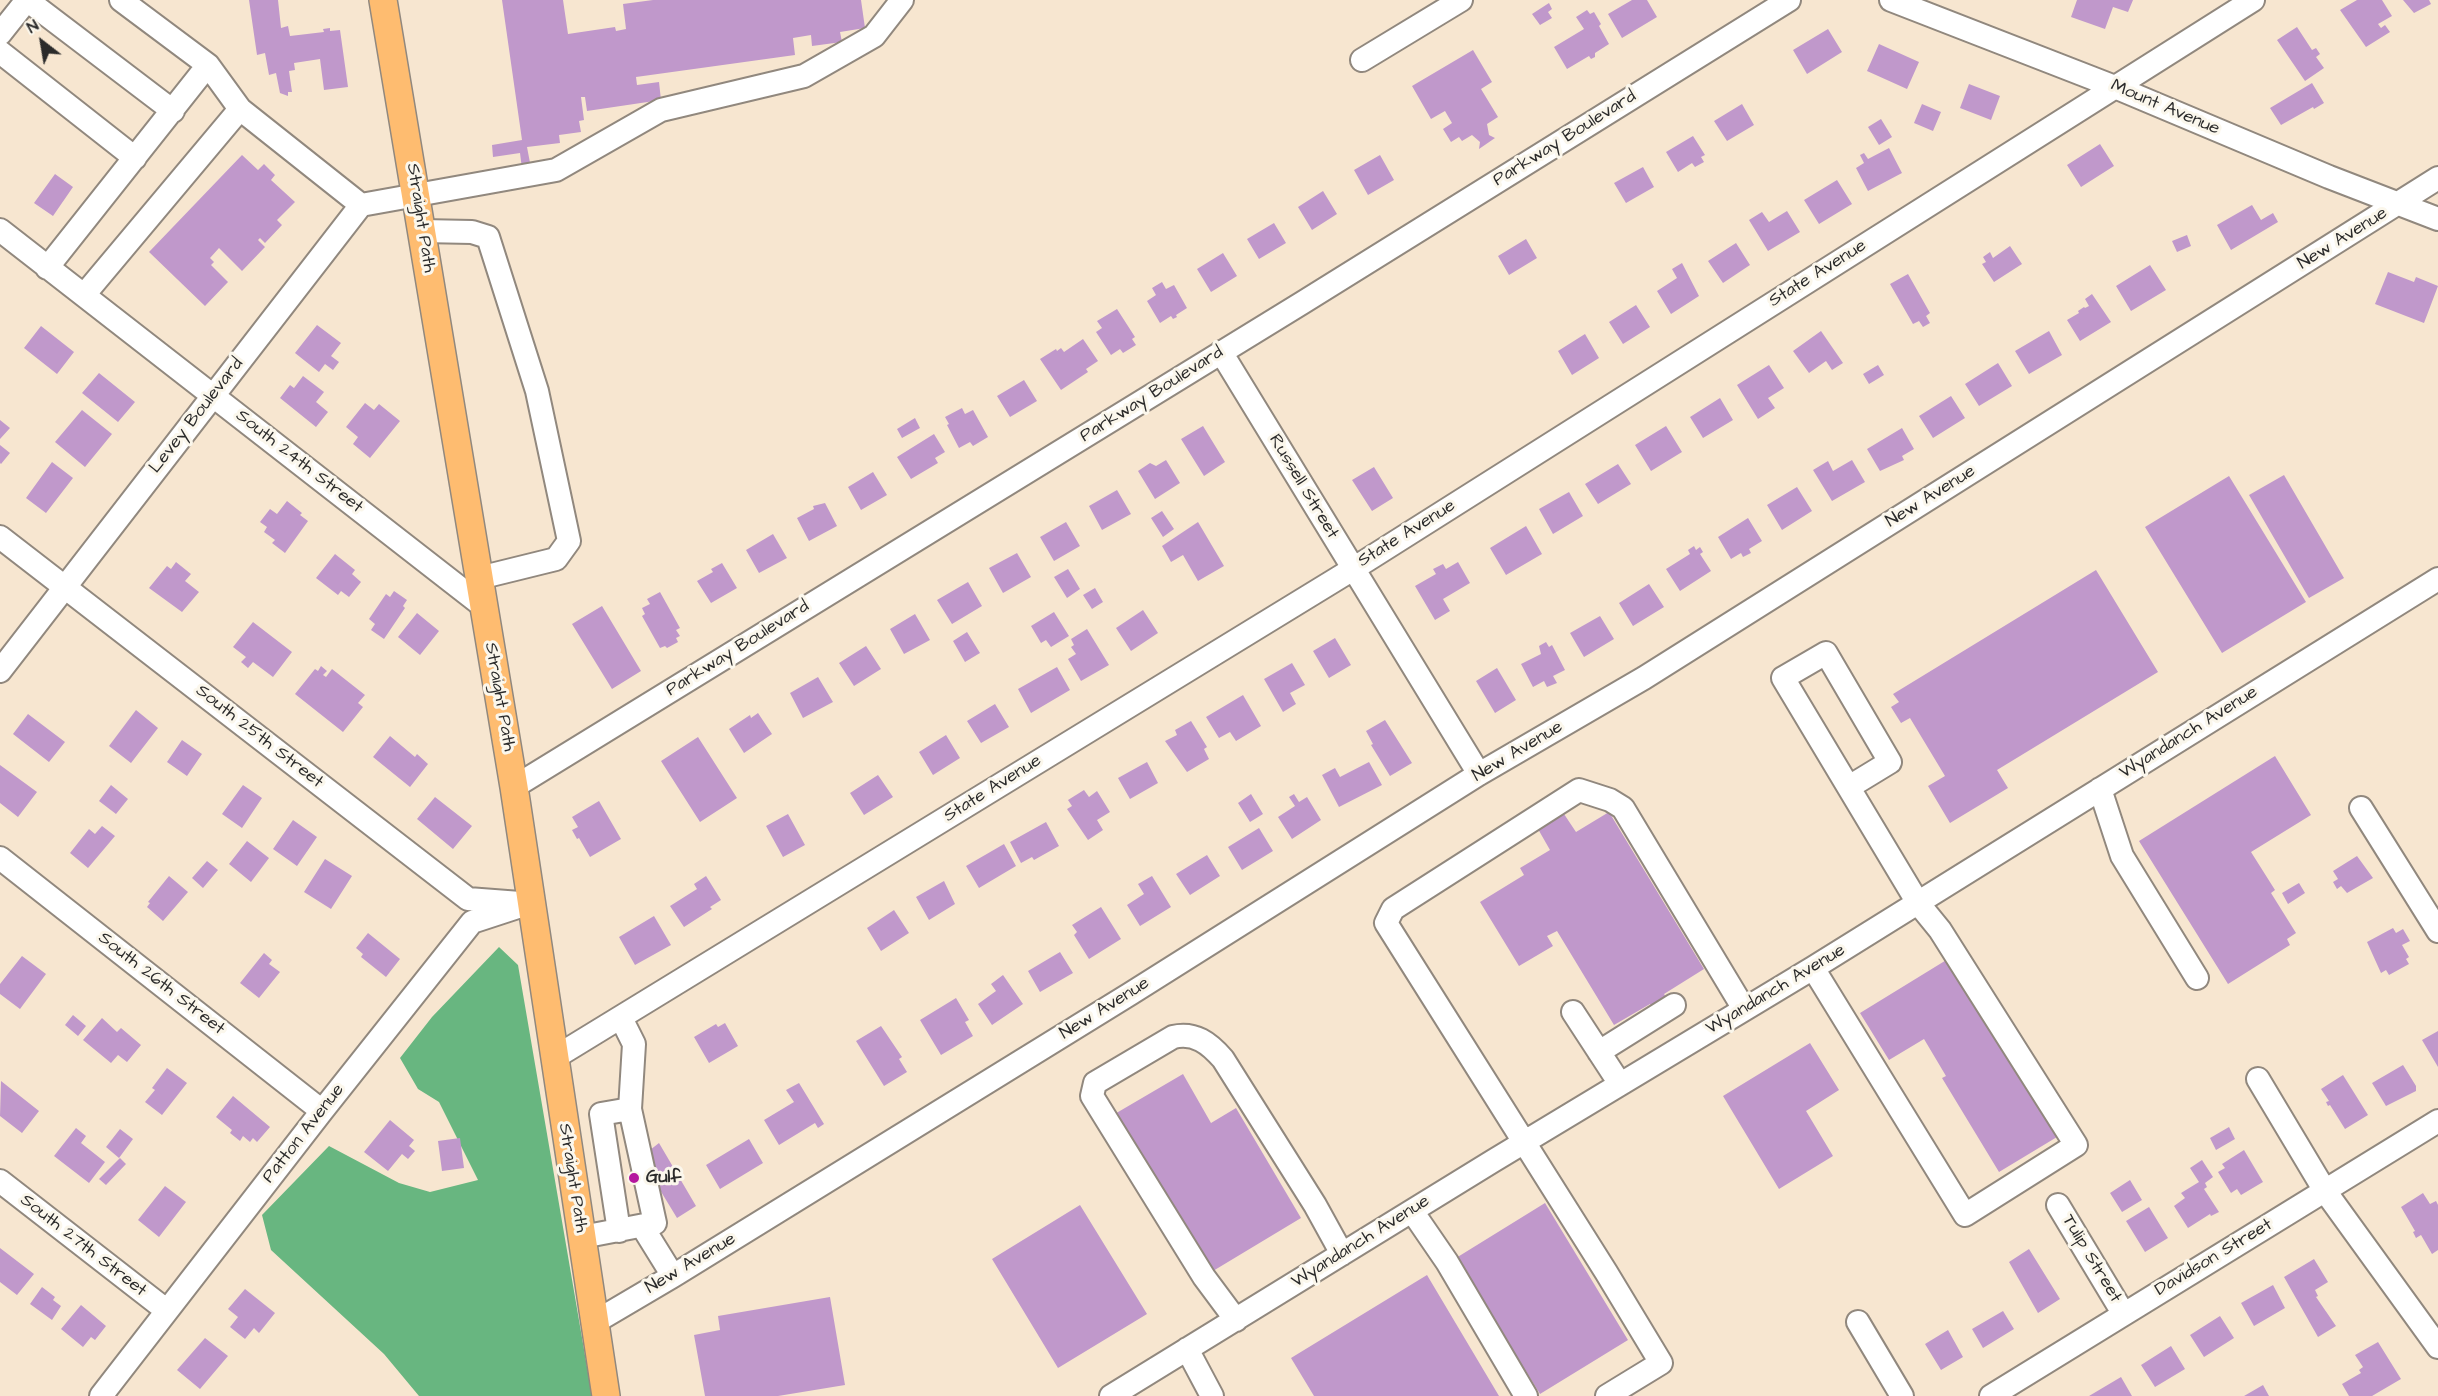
<!DOCTYPE html>
<style>
body{margin:0}
#map{position:relative;width:2438px;height:1396px;overflow:hidden;background:#f7e6d0;font-family:"Architects Daughter",sans-serif}
canvas{display:block}
.north{position:absolute;left:12px;top:12px;width:60px;height:60px;-webkit-text-stroke:4px #fbf7ec;paint-order:stroke;rotate:329deg;font-size:16px;font-weight:700;line-height:24px;text-align:center;color:#2b2b2b}
.north::after{content:'';display:block;margin:auto;width:21px;height:27px;background:#2b2b2b;clip-path:polygon(50% 0,100% 100%,50% 72%,0 100%)}
</style>
<div id="map">
<canvas width="2438" height="1396"></canvas>
<div class="north">N</div>
</div>
<script>
const context = document.querySelector('canvas').getContext('2d');
context.lineJoin = 'round';
function paint(path, color) { context.fillStyle = color; context.fill(path, 'evenodd'); }
function strokePath(path, color, width, dash) { context.strokeStyle = color; context.lineWidth = width; context.lineCap = dash ? 'butt' : 'round'; context.setLineDash(dash || []); context.stroke(path); }
function label(font, color, halo, rows, align = 'center') {
  context.font = font + ' "Architects Daughter",sans-serif'; context.lineWidth = 6; context.setLineDash([]); context.textBaseline = 'middle'; context.strokeStyle = halo; context.fillStyle = color; for (const [text, x, y, turn = 0] of rows) {
    context.save(); context.translate(x, y); context.rotate((+turn || 0) * Math.PI / 180); context.textAlign = isNaN(turn) ? turn : align; if (halo) context.strokeText(text, 0, 0); context.fillText(text, 0, 0); context.restore();
  }
}
const forest = new Path2D(`
 M499,947L518,965L592,1396H419L384,1354L271,1250L262,1215L329,1146L399,1183L430,1192L478,1180L439,1102L418,1089L400,1058L432,1017Z`);
const building = new Path2D(`
 M249,0H278L281,28L288,26L290,36L324,32L323,29L330,28V31L340,30L348,87L324,90L320,59L294,63L295,70L289,71L292,92H288V96L280,93L276,73L269,75L265,53L257,55Z
 M502,0H563L568,34L615,27L616,31L626,29L623,4L653,0H861L865,28L840,32L842,42L812,46L811,35L793,38L795,55L636,77L637,85L659,82L661,100L587,111L585,97H581L584,120L579,121L581,132L559,135L560,143L527,147L531,168L522,169L520,153L493,157L492,145L522,140Z
 M1632,0H1647L1657,17L1622,38L1608,14Z
 M2077,0H2133L2128,12L2113,7L2105,29L2071,17Z
 M2357,0H2382L2392,16L2378,24L2381,28L2385,25L2390,32L2366,47L2340,10Z
 M2403,0H2429L2431,4L2414,13Z
 M1549,3L1552,9L1548,12L1552,18L1540,25L1532,14Z
 M1587,10L1590,14L1594,12L1601,24L1599,26L1609,44L1595,53V57L1591,59L1589,56L1567,69L1554,47L1584,29L1576,17Z
 M2297,27L2312,50L2316,48L2320,54L2316,57L2324,68L2305,81L2277,40Z
 M1828,29L1842,52L1807,74L1793,50Z
 M1879,44L1919,62L1907,89L1867,71Z
 M1473,50L1492,82L1481,89L1498,117L1487,124L1489,135L1495,138L1479,149L1480,142L1472,135L1462,141L1459,137L1451,142L1443,129L1452,123L1445,111L1431,119L1412,86Z
 M2312,83L2324,103L2314,109L2313,107L2281,125L2270,108Z
 M1969,84L2000,96L1991,120L1960,108Z
 M1742,104L1754,125L1727,141L1714,121Z
 M1922,104L1941,112L1933,131L1914,123Z
 M1881,119L1892,137L1879,145L1868,127Z
 M1693,136L1705,155L1701,157L1704,162L1695,167L1692,163L1678,172L1666,152Z
 M2100,144L2114,166L2081,187L2067,165Z
 M1889,148L1902,173L1868,191L1856,168L1864,163L1860,155L1864,153L1868,159Z
 M242,155L258,170L264,164L275,175L271,180L295,202L277,220L282,225L265,243L260,238L258,240L265,247L242,271L219,248L210,258L214,262L211,265L228,282L205,306L149,252Z
 M1380,155L1394,180L1368,195L1354,170Z
 M1643,167L1654,187L1626,203L1614,183Z
 M55,174L73,187L53,216L34,203Z
 M1837,180L1852,204L1819,224L1804,200Z
 M1323,191L1337,214L1312,230L1298,207Z
 M2252,205L2261,220L2273,213L2278,222L2231,250L2217,225Z
 M1787,211L1800,232L1768,251L1749,220L1762,212L1769,222Z
 M1274,223L1286,243L1259,259L1247,239Z
 M2187,235L2191,246L2177,252L2172,241Z
 M1526,239L1537,258L1509,275L1498,256Z
 M1736,243L1750,265L1723,283L1708,261Z
 M2010,246L2022,264L1994,282L1982,264L1986,262L1983,257L1990,252L1993,258Z
 M1223,253L1237,276L1211,292L1197,269Z
 M1682,263L1699,296L1671,314L1657,291L1677,278L1672,269Z
 M2150,265L2166,290L2131,311L2116,286Z
 M2388,272L2414,282L2416,277L2438,286L2424,323L2375,304Z
 M1908,274L1930,313L1926,316L1930,323L1923,327L1919,321L1913,324L1890,284Z
 M1162,282L1166,289L1174,285L1187,308L1176,315L1177,317L1173,319L1171,316L1160,323L1147,301L1156,295L1152,288Z
 M2092,294L2111,322L2080,341L2067,320L2079,313L2078,311L2084,307L2085,308L2089,306L2085,299Z
 M1636,305L1650,327L1623,344L1609,322Z
 M1117,309L1135,337L1132,339L1136,345L1123,353L1120,349L1111,355L1096,332L1102,328L1097,321Z
 M317,325L341,343L331,356L339,362L333,370L325,364L319,372L295,353Z
 M41,326L74,352L57,374L24,348Z
 M1821,331L1843,363L1832,370L1826,361L1809,373L1793,351Z
 M2049,331L2062,355L2029,374L2015,351Z
 M1585,334L1599,358L1572,375L1558,351Z
 M1083,339L1098,361L1086,369L1088,372L1061,390L1040,359L1056,349L1057,351L1061,348L1064,352Z
 M1998,363L2012,386L1979,406L1965,384Z
 M1769,365L1784,388L1768,398L1775,408L1758,419L1737,385Z
 M1878,365L1884,375L1869,384L1863,374Z
 M99,373L135,402L118,422L82,393Z
 M303,376L324,392L316,402L328,412L316,427L280,398L290,385L294,388Z
 M1024,380L1037,401L1010,417L997,396Z
 M1951,396L1965,418L1933,438L1919,416Z
 M1720,398L1733,420L1703,438L1690,417Z
 M365,403L374,410L379,404L400,421L370,458L353,444L358,437L346,427Z
 M962,408L965,414L973,410L988,437L973,446L970,442L959,448L947,425L949,424L945,417Z
 M82,410L112,434L85,467L55,442Z
 M915,418L920,428L902,438L897,429Z
 M0,420L10,428L0,439Z
 M1203,426L1225,462L1204,476L1181,439Z
 M1666,426L1682,452L1651,471L1635,445Z
 M1902,428L1914,449L1902,456L1904,460L1880,471L1867,449Z
 M934,434L945,452L935,458L938,463L911,479L897,457Z
 M0,445L10,453L1,464L0,463Z
 M1166,460L1180,483L1155,499L1138,471L1150,463L1156,466Z
 M1852,460L1865,482L1832,501L1813,470L1828,461L1833,471Z
 M52,462L73,478L46,513L26,498Z
 M1618,464L1631,484L1598,504L1585,484Z
 M1374,467L1393,498L1372,511L1352,480Z
 M873,472L887,495L861,510L848,487Z
 M2284,475L2344,578L2309,598L2249,495Z
 M2229,476L2306,602L2222,653L2145,527Z
 M1797,487L1812,511L1782,530L1767,505Z
 M1117,490L1131,514L1102,530L1089,506Z
 M1569,492L1583,516L1553,534L1539,509Z
 M287,501L302,513L300,515L308,521L285,553L272,543L275,540L264,532L267,527L260,522L270,509L277,514Z
 M825,503L837,526L809,541L797,518L814,509L813,506Z
 M1162,511L1174,529L1163,537L1151,518Z
 M1748,518L1762,541L1749,549L1751,553L1743,557L1741,553L1731,559L1718,537Z
 M1066,522L1080,546L1054,561L1040,537Z
 M1198,522L1224,566L1198,581L1183,555L1171,562L1162,546Z
 M1526,526L1542,554L1506,575L1490,548Z
 M773,534L787,558L759,573L746,550Z
 M1694,546L1696,550L1700,547L1703,552L1700,554L1711,571L1680,591L1666,569L1690,554L1688,550Z
 M1017,553L1031,577L1003,593L989,568Z
 M335,554L355,570L352,574L361,582L349,597L341,591L338,595L316,578Z
 M176,562L191,574L185,581L199,592L182,612L149,588L167,566L171,569Z
 M1458,562L1470,583L1443,599L1450,611L1435,620L1415,586L1436,574L1433,569L1443,564L1446,569Z
 M722,563L737,588L711,603L697,581L713,572L711,569Z
 M1068,569L1080,589L1067,598L1054,577Z
 M2096,570L2158,672L1997,770L2008,788L1950,823L1928,786L1945,776L1910,718L1901,723L1891,707L1899,702L1893,694Z
 M968,582L982,606L952,624L937,600Z
 M1649,584L1664,607L1633,626L1619,603Z
 M1095,588L1103,602L1092,609L1083,595Z
 M394,591L407,600L403,606L405,608L384,639L371,630L375,624L369,619L386,594L390,597Z
 M660,592L680,628L676,630L680,636L676,638L678,642L667,648L665,646L660,648L642,616L645,614L642,608L650,604L647,599Z
 M602,606L641,671L612,689L572,624Z
 M1143,610L1158,633L1131,651L1116,628Z
 M1054,612L1069,636L1051,647L1046,640L1041,643L1031,626Z
 M417,613L439,631L420,655L398,637Z
 M915,614L930,640L904,654L890,629Z
 M1600,616L1614,639L1584,657L1570,633Z
 M253,622L292,652L273,677L253,662L248,668L241,662L246,657L233,647Z
 M1087,629L1109,665L1081,681L1068,659L1076,654L1071,647L1074,645L1071,639Z
 M967,632L980,653L965,662L953,641Z
 M1335,638L1351,665L1329,678L1313,651Z
 M1546,642L1549,647L1552,645L1565,670L1553,676L1557,683L1547,687L1544,681L1533,687L1521,664L1541,654L1539,646Z
 M866,646L881,669L854,686L839,663Z
 M1292,663L1305,685L1290,693L1296,704L1283,712L1264,679Z
 M321,666L327,671L323,675L326,677L332,669L365,695L358,703L363,707L343,732L295,694L315,669L318,671Z
 M1057,667L1070,690L1031,713L1018,689Z
 M1497,668L1516,700L1495,713L1476,681Z
 M818,677L833,702L803,718L790,693Z
 M1243,695L1261,726L1236,741L1230,732L1219,738L1206,717Z
 M995,704L1009,727L981,743L967,721Z
 M136,710L158,728L131,763L109,746Z
 M758,713L772,734L744,753L729,729L750,715L751,718Z
 M28,714L65,742L49,762L13,734Z
 M1385,720L1412,763L1390,776L1371,745L1373,744L1366,731Z
 M1191,721L1207,747L1204,749L1209,759L1187,772L1165,741L1177,735L1175,730Z
 M946,735L960,758L933,775L919,752Z
 M390,736L415,757L417,754L428,764L410,787L373,757Z
 M698,737L737,798L700,822L661,761Z
 M182,740L202,754L187,776L167,762Z
 M2275,756L2311,815L2251,852L2275,890L2271,893L2296,933L2287,939L2290,945L2228,984L2139,841Z
 M1147,762L1158,783L1130,799L1118,778Z
 M1369,762L1382,785L1339,807L1322,775L1335,768L1340,777Z
 M0,765L37,792L18,817L0,803Z
 M878,775L893,797L864,815L850,793Z
 M111,785L128,799L116,814L99,801Z
 M243,785L262,798L242,828L222,814Z
 M1084,790L1089,797L1097,791L1110,812L1097,820L1103,830L1088,840L1067,809L1072,806L1068,800Z
 M1251,794L1263,814L1250,822L1238,803Z
 M1294,794L1299,802L1307,797L1321,820L1292,839L1278,817L1295,806L1289,797Z
 M435,797L472,826L453,849L417,819Z
 M599,801L621,839L590,857L579,838L577,839L572,830L578,827L572,817Z
 M1609,812L1704,969L1664,994L1668,1000L1653,1009L1650,1004L1614,1025L1557,931L1547,936L1553,946L1519,966L1480,902L1524,875L1520,868L1550,850L1538,829L1564,814L1576,832Z
 M788,814L805,845L783,857L766,826Z
 M293,820L317,837L297,866L273,849Z
 M1046,822L1059,846L1034,860L1032,857L1021,863L1010,842Z
 M102,826L115,836L88,868L70,853L89,829L95,834Z
 M1259,828L1273,851L1242,870L1228,847Z
 M247,841L269,858L251,882L229,864Z
 M1004,844L1016,866L979,888L966,866Z
 M1207,855L1220,876L1190,895L1176,874Z
 M2357,856L2373,878L2347,893L2341,886L2337,889L2333,882L2338,879L2333,871Z
 M325,859L352,876L331,909L304,892Z
 M207,861L218,870L203,888L192,878Z
 M169,876L188,892L163,921L147,907L150,903L148,902Z
 M706,876L721,900L710,907L712,909L684,927L670,906L697,889L694,884Z
 M1152,876L1171,907L1140,926L1127,905L1144,894L1138,884Z
 M944,881L955,904L929,920L916,897Z
 M2299,883L2305,893L2288,904L2282,893Z
 M1101,907L1121,939L1089,959L1074,935L1077,932L1072,925Z
 M894,910L909,933L881,951L867,928Z
 M654,916L671,945L635,965L619,937Z
 M2393,928L2396,933L2403,929L2410,941L2402,945L2409,957L2406,959L2409,964L2389,975L2386,970L2381,973L2367,942Z
 M368,933L400,959L386,977L361,957L363,954L356,948Z
 M1060,952L1073,973L1040,992L1028,971Z
 M264,953L272,960L269,964L280,972L259,998L240,983Z
 M22,956L46,974L20,1009L0,994V984Z
 M1948,959L2057,1137L1999,1172L1942,1078L1946,1076L1924,1039L1889,1060L1860,1013Z
 M1003,975L1023,1004L992,1025L978,1004L996,991L991,984Z
 M956,998L969,1020L965,1022L973,1036L941,1055L920,1020Z
 M73,1015L86,1026L78,1036L65,1025Z
 M102,1018L117,1032L121,1028L141,1045L127,1062L118,1055L111,1063L83,1040Z
 M725,1023L738,1046L709,1063L694,1037L716,1024L718,1027Z
 M881,1026L902,1057L899,1059L907,1072L884,1086L856,1041Z
 M2438,1031V1067L2422,1040Z
 M1810,1043L1839,1090L1806,1111L1833,1156L1779,1189L1723,1096Z
 M2403,1065L2416,1086V1091L2386,1106L2372,1083Z
 M167,1068L187,1083L162,1115L145,1102L155,1090L152,1088Z
 M1183,1074L1211,1123L1236,1108L1301,1218L1208,1274L1113,1115Z
 M2343,1075L2368,1115L2345,1129L2330,1105L2328,1106L2326,1102L2329,1101L2321,1089Z
 M1,1081L39,1111L22,1133L0,1116Z
 M799,1083L824,1124L818,1128L815,1123L779,1145L764,1120L794,1102L786,1090Z
 M233,1096L270,1127L257,1142L253,1138L250,1142L243,1136L240,1141L230,1133L232,1130L216,1117Z
 M390,1120L414,1140L409,1146L415,1151L408,1159L402,1154L388,1171L364,1152Z
 M2229,1127L2235,1139L2216,1150L2210,1138Z
 M76,1128L86,1136L81,1143L105,1162L89,1183L54,1156Z
 M120,1129L133,1139L119,1158L106,1147Z
 M460,1138L464,1168L442,1171L438,1141Z
 M749,1139L763,1163L720,1189L706,1165Z
 M659,1143L696,1206L677,1218L660,1190L650,1150Z
 M2244,1150L2263,1182L2241,1195L2237,1189L2231,1193L2218,1172L2225,1168L2222,1164Z
 M120,1158L126,1164L106,1185L99,1179Z
 M2202,1160L2213,1177L2205,1183L2207,1187L2204,1189L2219,1212L2211,1216L2210,1214L2188,1228L2174,1206L2185,1198L2181,1193L2199,1182L2190,1168Z
 M2130,1180L2142,1200L2122,1212L2110,1193Z
 M165,1186L186,1202L159,1237L138,1220Z
 M2423,1193L2430,1204L2436,1201L2438,1205V1250L2432,1254L2421,1235L2416,1238L2413,1232L2415,1231L2401,1207Z
 M1545,1203L1628,1340L1540,1394L1456,1258Z
 M1080,1205L1147,1314L1058,1368L992,1259Z
 M2149,1207L2168,1238L2145,1252L2126,1221Z
 M0,1248L34,1274L17,1295L0,1282Z
 M2029,1249L2060,1299L2038,1313L2009,1262Z
 M2314,1259L2328,1282L2315,1290L2318,1296L2316,1297L2336,1326L2318,1337L2284,1277Z
 M1427,1275L1499,1396H1314L1291,1358Z
 M2273,1285L2285,1308L2254,1326L2241,1303Z
 M42,1287L55,1297L53,1300L61,1306L52,1320L30,1304Z
 M245,1289L275,1313L259,1333L254,1328L245,1339L230,1327L238,1317L228,1309Z
 M830,1297L845,1385L778,1396H705L694,1335L720,1330L718,1316Z
 M81,1305L106,1326L95,1340L91,1337L83,1347L61,1329Z
 M2003,1311L2014,1329L1983,1348L1972,1329Z
 M2220,1316L2234,1338L2204,1357L2190,1335Z
 M1948,1330L1963,1357L1941,1370L1925,1344Z
 M205,1338L228,1356L200,1389L177,1370Z
 M2378,1342L2401,1379L2372,1396H2349L2342,1384L2361,1373L2359,1370L2363,1367L2355,1355Z
 M2171,1346L2185,1369L2155,1387L2141,1365Z
 M2121,1377L2132,1396H2089Z
 M2263,1385L2269,1396H2244Z`);
const minor = new Path2D(`
 M27,0L173,111
 M121,0L208,65L240,109L361,205
 M1891,0L2115,87L2329,177L2438,219
 M0,34L27,0
 M0,52L135,158
 M1362,60L1461,0
 M0,230L483,606
 M422,231L472,232L488,237L537,391L569,541L556,559L479,578
 M47,268L208,65
 M84,295L240,109
 M1221,352L1479,774
 M0,537L468,899L520,903
 M0,671L361,205L556,170L661,110L804,76L874,36L902,0
 M514,787L1302,303L1789,0
 M2100,789L2122,856L2197,978
 M2361,808L2438,931
 M0,858L322,1111
 M1813,968L1965,1215L2076,1145L1940,930L1918,903L1783,678L1826,653L1890,762L1849,787
 M1573,1012L1620,1084
 M621,1018L634,1044L630,1109
 M1599,1052L1674,1005
 M554,1058L1353,569L2253,0
 M2258,1079L2325,1191L2438,1347
 M0,1181L166,1310
 M2058,1205L2123,1313
 M1412,1211L1447,1262L1526,1396
 M642,1226L673,1276
 M582,1237L655,1223L630,1109L601,1114L619,1231
 M1236,1320L1204,1277L1092,1096L1095,1083L1173,1037C1195,1032 1209,1043 1223,1059L1315,1205L1342,1254
 M595,1322L673,1276L1130,994L1479,774L1644,678L2438,178
 M1858,1322L1902,1396
 M1187,1349L1212,1396
 M101,1396L322,1111L472,922L530,903
 M1111,1396L1493,1161L1813,968L2438,579
 M1607,1396L1661,1363L1606,1272L1386,923L1393,909L1579,790L1610,800L1623,808L1744,1009
 M1991,1396L2438,1121`);
const major = new Path2D(`
 M383,0L514,787L606,1396`);
const markers = [
 [634,1178,6,"#b5179e"]
];
const streetNames = [
 ["Mount Avenue",2165,108,23],
 ["Parkway Boulevard",1565,139,-32],
 ["Straight Path",420,218,81],
 ["New Avenue",2343,239,-32],
 ["State Avenue",1818,274,-32],
 ["Parkway Boulevard",1152,395,-32],
 ["Levey Boulevard",197,416,-52],
 ["South 24th Street",299,462,38],
 ["Russell Street",1303,487,59],
 ["New Avenue",1931,497,-32],
 ["State Avenue",1407,534,-32],
 ["Parkway Boulevard",738,649,-32],
 ["Straight Path",499,697,80],
 ["Wyandanch Avenue",2189,733,-32],
 ["South 25th Street",259,737,38],
 ["New Avenue",1518,752,-31],
 ["State Avenue",993,789,-32],
 ["South 26th Street",161,984,38],
 ["Wyandanch Avenue",1776,990,-31],
 ["New Avenue",1105,1009,-32],
 ["Patton Avenue",304,1134,-52],
 ["Straight Path",572,1178,81],
 ["Wyandanch Avenue",1361,1242,-32],
 ["South 27th Street",83,1246,38],
 ["Davidson Street",2214,1258,-31],
 ["Tulip Street",2091,1259,59],
 ["New Avenue",691,1264,-31]
];
const poiNames = [
 ["Gulf",646,1178]
];
paint(forest, '#68b680');
paint(building, '#c098cb');
strokePath(minor, '#91887e', 26);
strokePath(major, '#91887e', 30);
strokePath(minor, '#fff', 22);
strokePath(major, '#febc70', 27);
for (const [x, y, r, color] of markers) { const dot = new Path2D(); dot.arc(x, y, r, 0, 2 * Math.PI); context.fillStyle = color; context.fill(dot); strokePath(dot, '#fbf7ec', 2); }
label('18px', '#2b2b2b', '#fbf7ec', streetNames);
label('bold 18px', '#2b2b2b', '#fbf7ec', poiNames, 'left');
</script>
